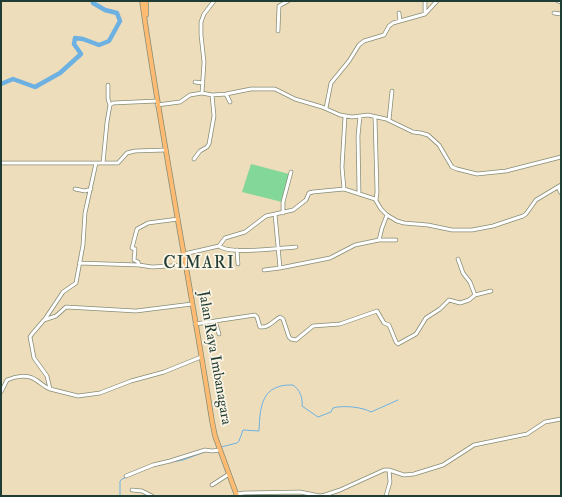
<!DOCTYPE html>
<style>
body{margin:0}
#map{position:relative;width:562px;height:497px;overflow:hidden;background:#eeddba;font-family:"IM FELL Double Pica",serif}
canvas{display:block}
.frame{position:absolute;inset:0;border:2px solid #1f3d34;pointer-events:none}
</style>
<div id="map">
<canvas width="562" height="497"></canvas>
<div class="frame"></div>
</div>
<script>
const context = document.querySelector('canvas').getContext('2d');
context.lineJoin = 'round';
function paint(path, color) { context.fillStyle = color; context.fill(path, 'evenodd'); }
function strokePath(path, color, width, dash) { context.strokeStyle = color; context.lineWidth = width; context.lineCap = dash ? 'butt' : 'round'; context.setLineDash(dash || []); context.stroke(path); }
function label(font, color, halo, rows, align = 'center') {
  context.font = font + ' "IM FELL Double Pica",serif'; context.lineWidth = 3.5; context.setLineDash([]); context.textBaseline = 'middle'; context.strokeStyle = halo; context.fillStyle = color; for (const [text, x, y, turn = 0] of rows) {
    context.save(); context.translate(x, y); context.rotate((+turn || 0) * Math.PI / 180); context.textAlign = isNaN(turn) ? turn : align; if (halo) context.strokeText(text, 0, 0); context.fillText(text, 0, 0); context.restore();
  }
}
const green = new Path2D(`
 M251,164L289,174L282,202L242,192Z`);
const stream = new Path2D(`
 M221,447L237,443L239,441L243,430L259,431C260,405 262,384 293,385C300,390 303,398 302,406L318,417L331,412L333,408C342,405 363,407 371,412L398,400
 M166,463L183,460L207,451
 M120,496V481L122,479L135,474`);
const river = new Path2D(`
 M1,84L13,79L35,87L60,73L81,54L74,44L75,38L83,39L99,45L109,41L120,21L117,13L105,10L93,3V1`);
const minor = new Path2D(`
 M425,1V14
 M558,1L561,2
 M399,13L400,21
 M554,13L561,14
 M278,31L279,6L288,1
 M195,82L203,83
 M108,85V99L110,105
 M202,93L212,95L226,94L251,89H275L295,99L322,107L340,115L352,117L368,115L386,119L413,132L421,133L428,135L439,145L452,167L457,169L477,174L506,171L561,157
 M226,94L230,102
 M157,105L180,102L190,95L202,93L204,62L201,35V22L204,14L214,1
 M326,108L331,83L349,61L359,45L364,41L384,35L389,26L393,23L425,14L437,1
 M375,117L377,192L376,200
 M389,120L392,91
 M194,159L200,151L207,147L209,144L214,116L212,95
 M1,163H96
 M103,163L107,122L110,105L113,103L157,101
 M558,187L561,193
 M75,189L85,191L91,189
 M344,189L342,167L345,116
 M359,193L358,136L360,116
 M283,213V202L291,172
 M275,214L280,268L330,258L355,245L379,240H396
 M379,240L382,228L387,215
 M219,246L225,238L245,232L266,216L293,210L306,200L309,193L313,192L344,189L375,199L381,209L387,215L397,221L404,223L428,225L452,230H472L493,226L523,216L526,214L536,200L561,185
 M237,250L238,264
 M184,254L219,246C230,255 280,248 296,247
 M458,259L463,273L470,282L475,295
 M79,263L139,265L152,267L186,265
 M139,265L138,262L134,260L135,249L132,248L137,229L148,223L178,219
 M264,270L280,268
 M192,304L136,311L66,307L56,316L44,320L32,334L30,337L34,358L47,376L50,389L78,396L100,393L131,381L164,372L201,357
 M45,319L63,292L76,283L83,245L85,213L96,163H118L127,153L135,151L166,150
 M215,321L219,334
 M195,324L255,315L257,317L260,327C269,328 273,321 280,317L283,319L289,337L291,339L296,340L313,326L340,324L377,311L384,323L389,325L396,342L398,344L416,334L426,318L440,309L449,300L460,303L469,300L475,295L491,291
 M1,392L7,380C16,376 28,374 36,380C41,383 44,387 50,389
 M126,476L153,465L170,461L205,450L212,451L220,450
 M212,485L229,474
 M132,490L142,491L152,496
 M237,494L244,493L300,492L320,496L325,495L340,490L384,470H389L404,475L414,474L443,465L474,445L527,434L545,422L561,419
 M386,496L390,482L389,470`);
const highway = new Path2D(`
 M142,1C162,141 190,281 212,421L215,436L237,496
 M146,1V15`);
const streetNames = [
 ["Jalan Raya Imbanagara",214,358,80]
];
const quarterNames = [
 ["CIMARI",199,264]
];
paint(green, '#82d799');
strokePath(stream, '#6db1e2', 1);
strokePath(river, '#6db1e2', 4.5);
strokePath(minor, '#868d77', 4.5);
strokePath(highway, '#868d77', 5.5);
strokePath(minor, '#fff', 3);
strokePath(highway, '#ffbb71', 4);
label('15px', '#1f3d34', '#fcf5e5', streetNames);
context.letterSpacing = '1px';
label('17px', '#1f3d34', '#fcf5e5', quarterNames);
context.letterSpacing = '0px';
</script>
